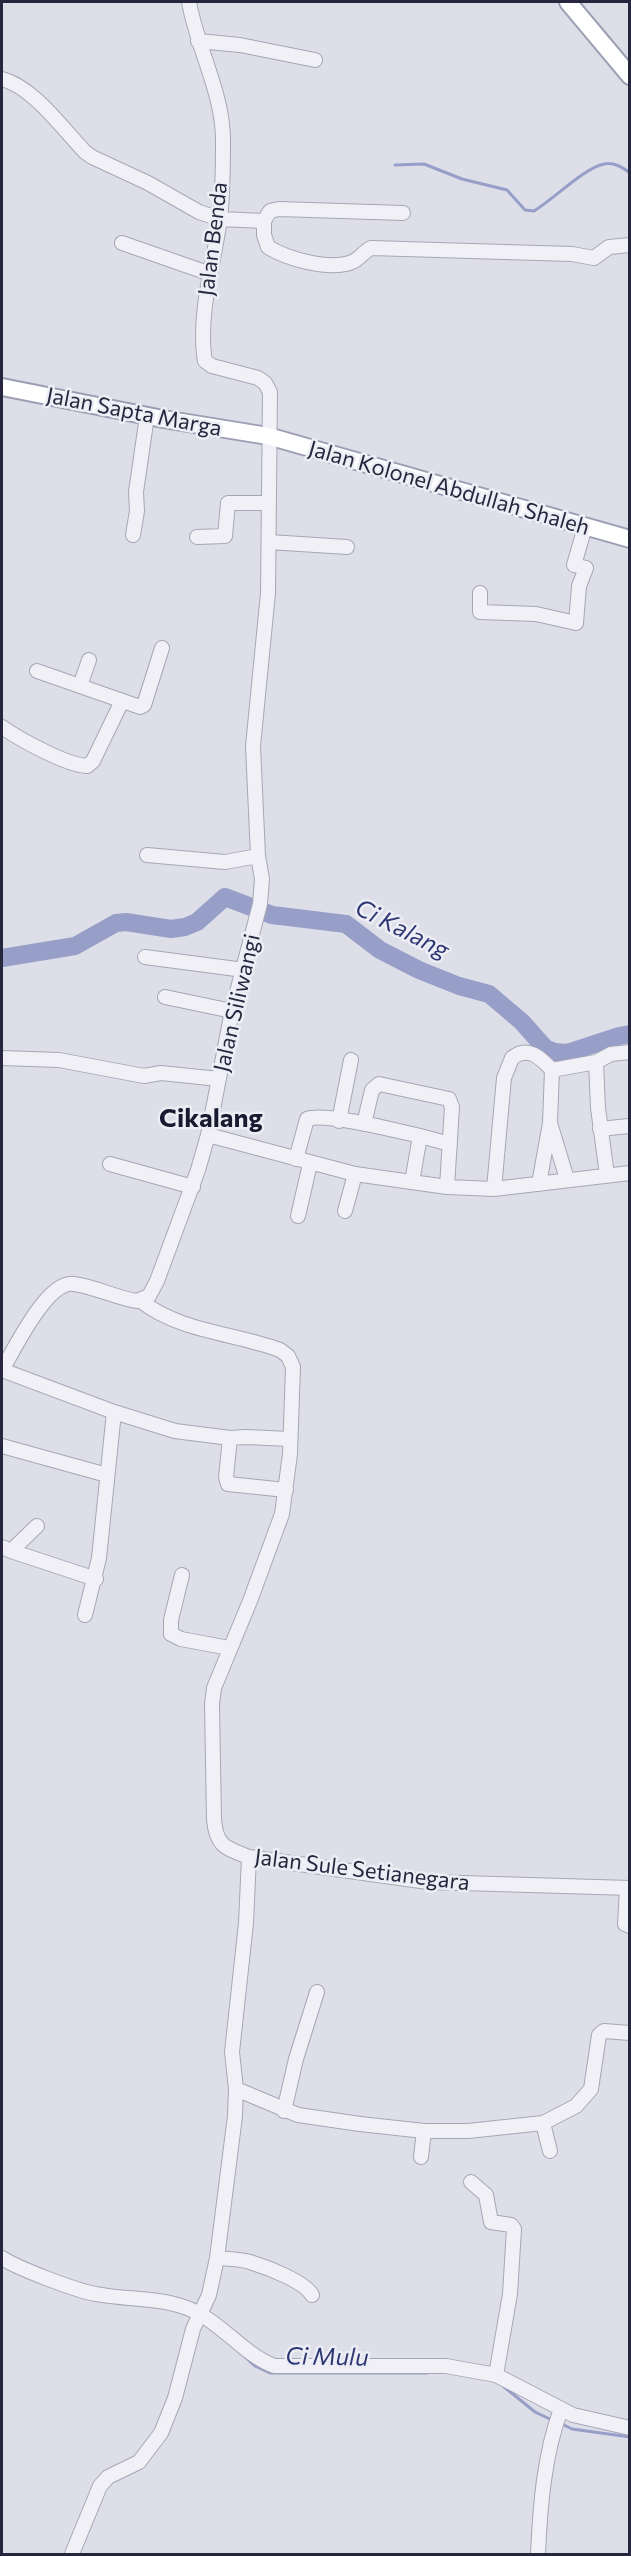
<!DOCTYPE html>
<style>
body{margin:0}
#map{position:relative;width:631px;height:2556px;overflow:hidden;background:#dddee8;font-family:Commissioner,sans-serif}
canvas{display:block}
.frame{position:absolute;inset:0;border:3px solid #26273f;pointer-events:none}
</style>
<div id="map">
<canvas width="631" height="2556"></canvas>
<div class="frame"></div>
</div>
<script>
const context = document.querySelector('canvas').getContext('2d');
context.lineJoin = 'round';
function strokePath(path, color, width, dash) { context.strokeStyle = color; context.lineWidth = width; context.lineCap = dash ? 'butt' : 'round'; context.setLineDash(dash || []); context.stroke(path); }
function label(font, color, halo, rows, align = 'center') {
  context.font = font + ' Commissioner,sans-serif'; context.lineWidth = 5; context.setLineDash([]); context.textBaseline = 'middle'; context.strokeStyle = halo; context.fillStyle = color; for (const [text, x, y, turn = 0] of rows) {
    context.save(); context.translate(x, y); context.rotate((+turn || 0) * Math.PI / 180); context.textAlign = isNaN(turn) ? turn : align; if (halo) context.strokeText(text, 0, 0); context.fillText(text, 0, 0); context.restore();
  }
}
const stream = new Path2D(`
 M395,165L424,164L462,179L507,190L525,210L534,211C554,199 584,168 604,164C614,162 622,167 630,173
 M244,2356L255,2366L270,2373H427
 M503,2386L535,2412L554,2421
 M560,2423L572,2429L630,2437`);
const river = new Path2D(`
 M2,958L75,946L116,923L126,922L171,929L185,927L197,922L225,897L272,915L346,924L380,950L419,970L459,986L489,994L522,1022L545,1048L555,1052L567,1053L619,1036L630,1034`);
const minor = new Path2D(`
 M198,41L240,45L315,60
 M2,79C33,87 63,129 85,152L92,157L148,183L199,212L220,219L264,221V235L268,247C287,259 330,271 352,262C360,259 364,251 371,248L572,254L594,258L609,247L630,245
 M264,221L270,211L279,209L403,213
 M122,243L208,273
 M133,535L137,511L136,492L147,416
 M197,537L225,536L228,503H268
 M269,542L347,547
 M480,593V612L536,614L576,623L579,586L586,568L574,565L585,527
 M37,671L140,707L144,705L162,648
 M80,686L89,660
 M2,727C19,739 66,765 87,766L93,761L122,701
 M147,855L225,862L258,856
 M145,957L244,970
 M165,997L232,1011
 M2,1058L59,1060L144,1076L161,1073L219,1079
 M596,1062L611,1054L630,1052
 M339,1121L351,1060
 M550,1123L567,1179
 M364,1124L372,1090L379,1084L449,1099L452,1107L447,1187
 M600,1129L629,1126
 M208,1135L355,1174L447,1187L494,1189L630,1173
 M420,1136L450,1144
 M296,1159L307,1119C325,1112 398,1131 420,1136L412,1182
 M110,1164L193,1187
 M539,1184L550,1123L552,1070
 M494,1189L504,1078L512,1058C528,1045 541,1058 552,1070L596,1062L598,1108L607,1175
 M345,1211L355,1174
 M298,1216L310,1164
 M141,1301C180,1332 235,1333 280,1350L288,1356L293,1367L290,1454L282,1514L250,1601L214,1688L212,1704L214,1819C216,1846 225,1848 249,1857L428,1882L630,1888
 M2,1370C14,1350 47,1280 74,1284C96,1287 116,1298 137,1301L149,1296L157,1281L198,1170L208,1135L232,1011L260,904L262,879L258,856L253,746L268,593L270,392L265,383L258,378L212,366L205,361L204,355C199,309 214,264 220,218C223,193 223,166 223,140C223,93 197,48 189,2
 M2,1370L114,1412L175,1431L230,1438L246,1437L290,1439
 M230,1438L226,1477L228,1484L286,1490
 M2,1446L107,1475
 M2,1547L11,1551L37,1526
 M11,1551L96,1579
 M182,1575L171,1620V1634L181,1639L229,1648
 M85,1615L99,1558L114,1412
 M627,1888L625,1924L630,1926
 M236,2089L298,2115L360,2124L424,2131H468L543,2123L576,2106L591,2089L599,2035L604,2031L630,2033
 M284,2111L296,2059L317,1992
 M543,2123L550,2151
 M421,2157L424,2131
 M471,2182L486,2195L491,2222L511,2225L514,2229L510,2294L496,2375
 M2,2258C17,2268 77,2291 96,2294C127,2300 157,2297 187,2308C221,2321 241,2353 274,2366H446L496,2375L573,2415L630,2428
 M217,2258C228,2259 240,2259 250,2262C266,2267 304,2281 312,2295
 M72,2554L100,2486L108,2477L139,2462L161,2433L175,2398L193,2329L209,2295L217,2258L235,2116L236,2089L232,2052L246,1923L249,1857
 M538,2554C540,2507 544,2455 561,2409`);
const major = new Path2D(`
 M568,2L630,76
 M2,387L163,419L268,436L630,539`);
const streetNames = [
 ["Jalan Benda",213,239,-83],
 ["Jalan Sapta Marga",134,412,11],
 ["Jalan Kolonel Abdullah Shaleh",449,488,16],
 ["Jalan Siliwangi",237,1003,-77],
 ["Jalan Sule Setianegara",362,1870,7]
];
const waterNames = [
 ["Ci Kalang",402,929,27],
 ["Ci Mulu",327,2357,1]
];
const quarterNames = [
 ["Cikalang",211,1118]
];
strokePath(stream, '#979fc9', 3);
strokePath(river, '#979fc9', 18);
strokePath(minor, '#a6a7b5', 16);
strokePath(major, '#9c9eb4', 20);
strokePath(minor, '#f0f0f6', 14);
strokePath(major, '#fff', 16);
label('22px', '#26273f', '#edeef5', streetNames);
label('italic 24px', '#2f3874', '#edeef5', waterNames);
label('bold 26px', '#19192f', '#edeef5', quarterNames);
</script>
